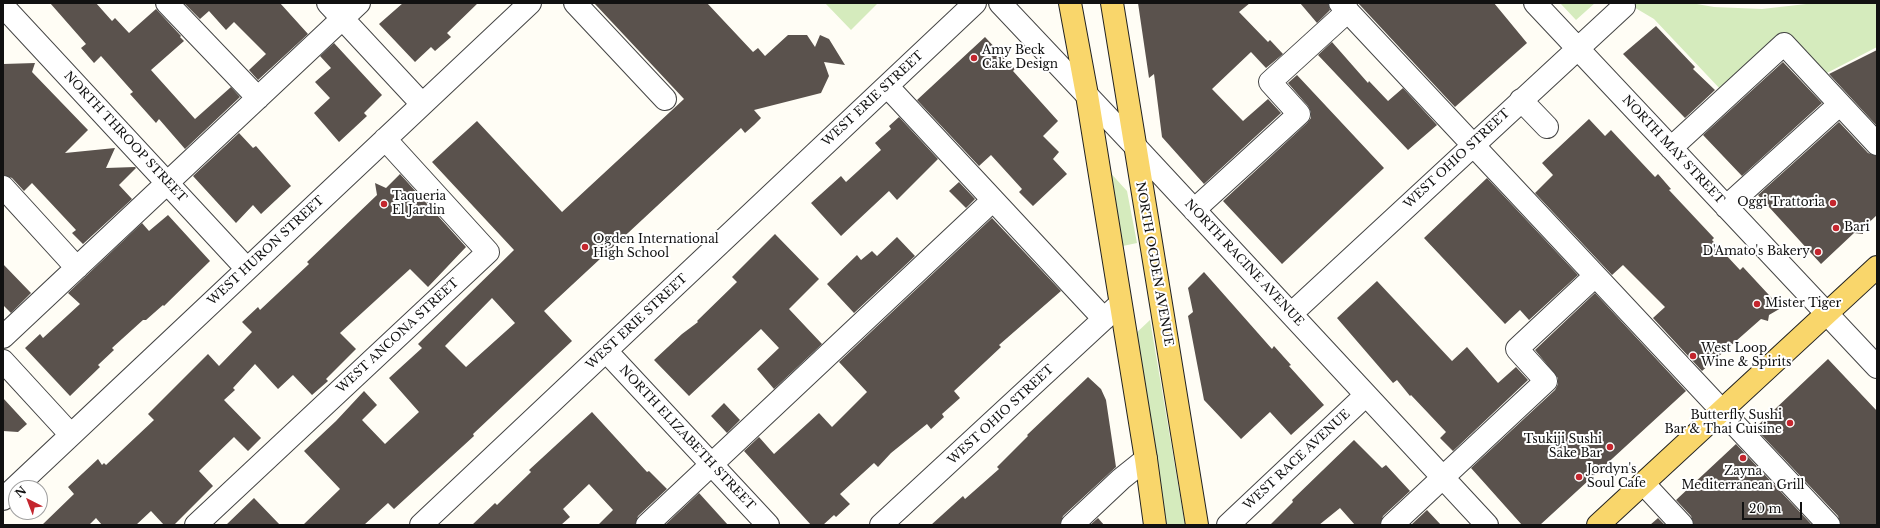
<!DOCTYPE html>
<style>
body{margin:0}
#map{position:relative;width:1880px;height:528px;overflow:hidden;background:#fffdf5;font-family:"Libre Baskerville",serif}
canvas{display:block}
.frame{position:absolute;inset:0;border:4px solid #111;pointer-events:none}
.north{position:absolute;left:8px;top:480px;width:40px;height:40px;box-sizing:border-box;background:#fff;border:1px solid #a0a0a0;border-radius:50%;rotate:318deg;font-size:11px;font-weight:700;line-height:16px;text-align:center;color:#111}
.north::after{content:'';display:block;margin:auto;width:14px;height:18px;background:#c4262e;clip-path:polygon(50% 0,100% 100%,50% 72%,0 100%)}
.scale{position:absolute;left:1742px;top:502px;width:60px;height:18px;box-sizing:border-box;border:2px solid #111;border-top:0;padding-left:5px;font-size:12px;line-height:14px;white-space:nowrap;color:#111;-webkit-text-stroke:3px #fff;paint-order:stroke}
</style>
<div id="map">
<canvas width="1880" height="528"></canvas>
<div class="frame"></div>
<div class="north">N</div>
<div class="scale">20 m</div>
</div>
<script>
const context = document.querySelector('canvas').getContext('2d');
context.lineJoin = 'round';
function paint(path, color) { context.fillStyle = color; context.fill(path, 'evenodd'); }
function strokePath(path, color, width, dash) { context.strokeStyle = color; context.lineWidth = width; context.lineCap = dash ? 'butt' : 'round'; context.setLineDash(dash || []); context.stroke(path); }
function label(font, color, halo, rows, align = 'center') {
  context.font = font + ' "Libre Baskerville",serif'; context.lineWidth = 4; context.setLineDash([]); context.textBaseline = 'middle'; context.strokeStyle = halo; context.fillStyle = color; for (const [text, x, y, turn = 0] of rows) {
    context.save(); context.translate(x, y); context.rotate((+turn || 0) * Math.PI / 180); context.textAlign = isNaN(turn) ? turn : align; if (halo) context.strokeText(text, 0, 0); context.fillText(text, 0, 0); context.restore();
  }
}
const green = new Path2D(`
 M825,3H878L851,30Z
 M1560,3H1595L1576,20Z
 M1627,3H1691L1714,7L1762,9L1815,3H1877V47L1823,75L1783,32L1722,91L1654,19Z
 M1106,168L1127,191L1137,243L1118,247Z
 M1150,320L1185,525H1167L1133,336Z`);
const building = new Path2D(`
 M50,3H96L112,21L115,18L129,33L156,9L181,36L180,37L184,41L151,70L195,119L231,87L240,97L185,149L159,119L156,123L130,94L133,92L101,56L94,63L81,48L86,44Z
 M184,3H280L308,34L258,80L249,70L266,54L234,22L226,30L209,11L200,19Z
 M403,3H478L447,33L451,37L435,51L431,47L415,62L379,24Z
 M594,3H707L753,52L758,48L765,56L788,35H807L815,47L820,35L829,39L845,65L824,62L829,76L821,93L754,110L761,118L754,125L745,133L741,128L544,311L572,341L473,434L474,436L394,509L388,503L364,525H303L340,489L304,451L336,421L364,391L377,405L362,420L385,444L419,412L389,378L422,348L418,344L514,250L432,162L477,121L562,212L684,99ZM492,298L515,323L466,367L445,346Z
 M1138,3H1250L1239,12L1268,42L1270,40L1283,54L1266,68L1251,52L1212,89L1243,121L1268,99L1281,113L1204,184L1162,137L1154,74L1149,78Z
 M1300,3H1328L1330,10L1317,23Z
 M1358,3H1494L1527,43L1455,107Z
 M1656,26L1695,67L1693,69L1715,90L1685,118L1623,54Z
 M985,37L1015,69L1013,71L1058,121L1043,136L1059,152L1053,159L1067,174L1033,206L1019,192L1022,189L991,155L979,166L917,100Z
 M1332,42L1368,83L1369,81L1388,101L1403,88L1437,125L1408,150L1318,55Z
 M334,43L382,95L364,113L367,116L339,142L314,113L330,98L315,82L331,68L320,56Z
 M1877,50V126L1829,74Z
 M1783,62L1822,103L1742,176L1703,135Z
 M35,63L32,72L88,130L65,153L115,148L106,168L135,167L136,168L119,185L132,199L83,244L72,233L76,230L32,183L24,191L12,178L3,175V64Z
 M1297,75L1384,168L1282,264L1223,201L1307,123L1311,118V112L1308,106L1288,83Z
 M899,117L938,159L897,200L889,191L841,236L811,203L841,176L846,182L881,150L875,143L891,129L889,126Z
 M1589,119L1605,136L1611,130L1655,177L1658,174L1671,189L1669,190L1714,238L1712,240L1740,270L1743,267L1781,308L1769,315L1768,321L1761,319L1702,371L1653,318L1665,307L1623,265L1612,275L1535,193L1553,175L1542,163Z
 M1839,122L1868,153L1877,156V215L1863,228V234L1854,233L1821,264L1758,195Z
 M239,133L253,148L256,146L291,186L261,214L253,205L236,223L193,176Z
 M400,174L466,247L428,287L410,269L340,333L356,349L326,379L328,381L312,395L293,375L278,389L255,364L233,388L235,390L224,400L261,438L248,451L234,437L199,471L213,486L174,525H164L151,511L136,525H102L96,518L89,525H42L74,494L68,487L98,459L102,465L104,463L106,465L154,420L148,414L208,354L219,366L252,332L242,322L258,307L260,310L309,264L307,262L377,195L375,183L386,188Z
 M1487,178L1578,275L1529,320L1520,310L1505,324L1424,238Z
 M959,182L975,199L966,208L949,191Z
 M168,215L210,261L164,306L163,305L146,320H143L112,348L114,350L98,365L100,367L70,396L25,348L40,334L43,338L80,304L68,293L142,223L149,231Z
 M992,218L1061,291L999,345L1001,347L954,391L960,398L942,414L944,417L931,429L927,424L891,453L878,467L874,463L840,494L850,504L836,517L834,515L823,525H811L744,451L759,437L774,454L819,413L832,427L867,392L839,362Z
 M775,234L819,279L789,309L822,344L774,389L757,369L779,348L761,329L689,396L654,360L682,334L698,322L697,321L737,282L732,277Z
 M897,237L915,256L854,313L827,284L857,255L861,260L872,251L877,256Z
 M3,264L31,293L11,313L3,305Z
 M1204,272L1272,349L1274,346L1291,365L1289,366L1324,405L1291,435L1270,412L1241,439L1204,400L1188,316L1193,312L1188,288Z
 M1377,281L1452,361L1467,347L1498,383L1516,367L1528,380L1453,451L1440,438L1446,432L1411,395L1410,396L1397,380L1393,383L1337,318Z
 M1595,293L1686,391L1540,525H1522L1471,468L1555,390L1558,384V378L1535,350Z
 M1828,359L1877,411V525H1841L1838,516L1755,428Z
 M1088,377L1101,389L1106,400L1116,467L1063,516L1060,525H931L963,496L965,499L999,469L997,467L1028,436L1027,435Z
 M3,398L27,424L18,432L3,431Z
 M724,403L740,420L727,433L711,416Z
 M592,412L647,472L649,471L667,489L638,516L635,525H598L613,510L589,484L563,509L570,517L561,525H472L495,503L497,505L531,472L529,470Z
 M1354,440L1382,468L1386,465L1410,491L1383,516L1380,525H1355L1340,508L1319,525H1270L1293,502L1292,500Z
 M1736,444L1812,525H1694L1691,516L1676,500Z
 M699,493L728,525H665Z
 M254,498L280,525H226Z
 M1427,510L1441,525H1411Z
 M1098,518L1104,525H1090Z
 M1658,518L1665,525H1650Z`);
const minor = new Path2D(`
 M167,3L258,98
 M328,3L422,104
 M575,3L665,99
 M1000,3L1134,145L1487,525
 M1340,3L1829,525
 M1535,3L1877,367
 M3,6L247,269
 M887,86L1104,319
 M1521,100L1547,127
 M1671,148L1784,44L1877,144
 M3,187L77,268
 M1726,207L1840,104
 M1194,210L1299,114L1270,82L1348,11
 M1291,314L1624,6
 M3,337L359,3
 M606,351L768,525
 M3,361L71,435
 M1643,483L1682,525
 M3,499L530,3
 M196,525L488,252L385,139
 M421,525L975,3
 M647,525L993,200
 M881,525L1120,304
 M1072,525L1121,479L1146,459
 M1228,525L1366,395
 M1392,525L1546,381L1517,349L1595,276`);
const major = new Path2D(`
 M1070,3L1087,95L1146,459L1155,525
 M1112,3L1197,525
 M1598,525L1877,267`);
const markers = [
 [974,58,4,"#c4262e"],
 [1833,203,4,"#c4262e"],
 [384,204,4,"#c4262e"],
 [1836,228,4,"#c4262e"],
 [585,247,4,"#c4262e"],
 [1818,252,4,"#c4262e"],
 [1757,304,4,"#c4262e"],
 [1693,356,4,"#c4262e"],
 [1790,423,4,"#c4262e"],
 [1610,447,4,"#c4262e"],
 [1743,458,4,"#c4262e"],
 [1579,477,4,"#c4262e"]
];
const poiNames = [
 ["Amy Beck",982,51],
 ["Cake Design",982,65],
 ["Taqueria",392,197],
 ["El Jardin",392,211],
 ["Oggi Trattoria",1825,203,"right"],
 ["Bari",1844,228],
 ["Ogden International",593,240],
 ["High School",593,254],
 ["D'Amato's Bakery",1810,252,"right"],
 ["Mister Tiger",1765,304],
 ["West Loop",1701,349],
 ["Wine & Spirits",1701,363],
 ["Butterfly Sushi",1782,416,"right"],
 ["Bar & Thai Cuisine",1782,430,"right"],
 ["Tsukiji Sushi",1602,440,"right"],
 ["Sake Bar",1602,454,"right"],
 ["Jordyn's",1587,470],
 ["Soul Cafe",1587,484],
 ["Zayna",1743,472,"center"],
 ["Mediterranean Grill",1743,486,"center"]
];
const streetNames = [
 ["WEST ERIE STREET",873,99,-43],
 ["NORTH THROOP STREET",125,137,47],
 ["NORTH MAY STREET",1673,150,47],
 ["WEST OHIO STREET",1457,159,-43],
 ["WEST HURON STREET",266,251,-43],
 ["NORTH RACINE AVENUE",1244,263,47],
 ["NORTH OGDEN AVENUE",1154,264,80],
 ["WEST ERIE STREET",637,322,-43],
 ["WEST ANCONA STREET",398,336,-43],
 ["WEST OHIO STREET",1001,415,-43],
 ["NORTH ELIZABETH STREET",687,438,47],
 ["WEST RACE AVENUE",1297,460,-43]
];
paint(green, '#d5ebbd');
paint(building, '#5a524d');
strokePath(minor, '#444', 24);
strokePath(major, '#222', 24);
strokePath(minor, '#fff', 22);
strokePath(major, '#f9d66b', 22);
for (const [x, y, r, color] of markers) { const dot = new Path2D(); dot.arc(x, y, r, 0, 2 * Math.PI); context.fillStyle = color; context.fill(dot); strokePath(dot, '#fff', 1.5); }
label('12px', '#111', '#fff', poiNames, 'left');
label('12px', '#111', '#fff', streetNames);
</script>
